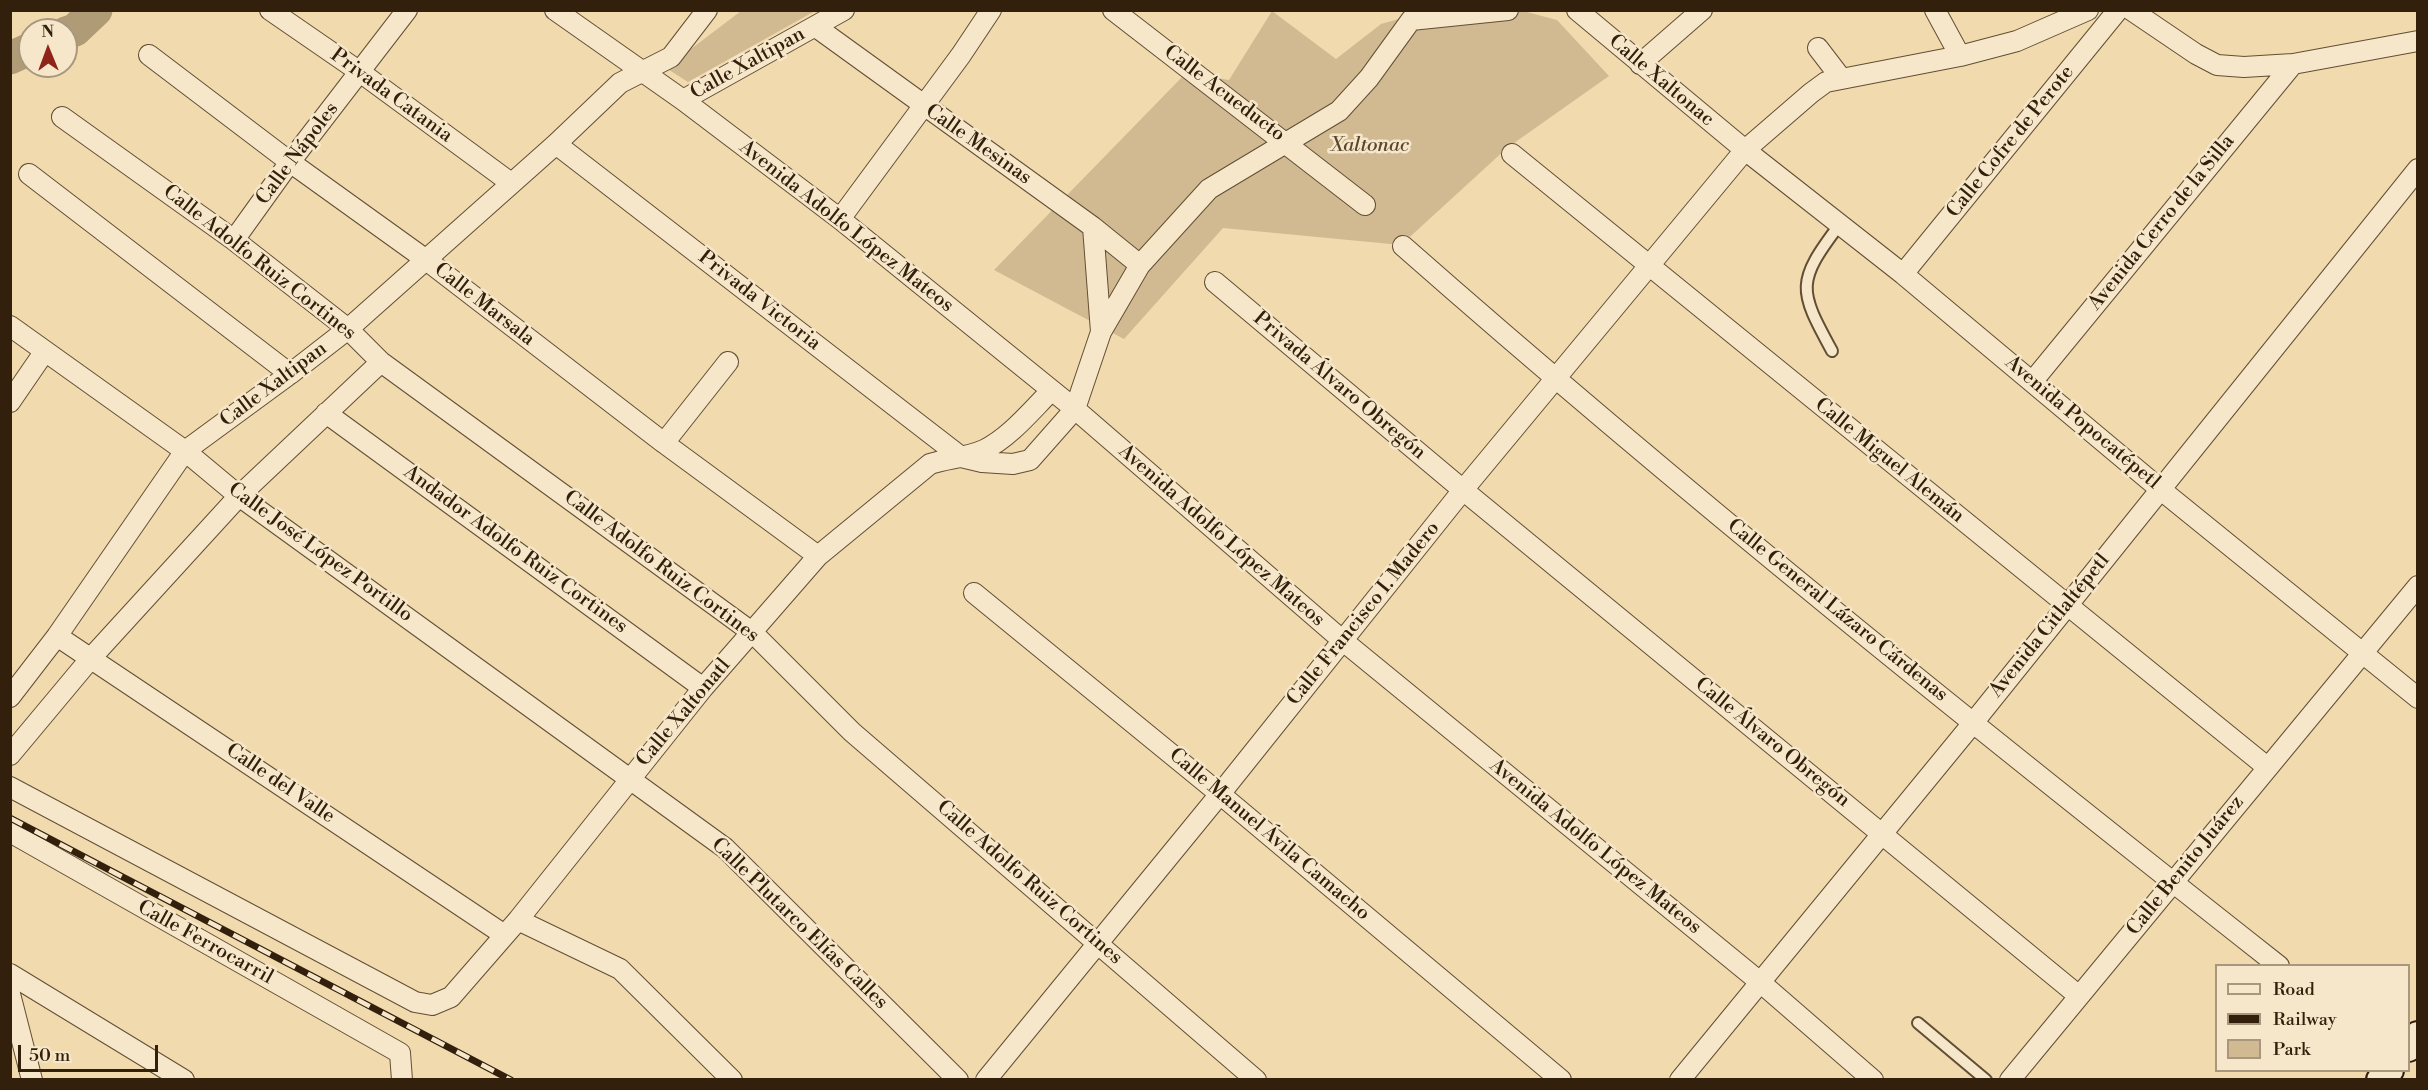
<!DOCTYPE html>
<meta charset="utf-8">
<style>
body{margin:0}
#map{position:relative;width:2428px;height:1090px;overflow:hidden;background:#f1daae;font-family:"Libre Bodoni",serif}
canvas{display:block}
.frame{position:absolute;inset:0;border:12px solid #32200c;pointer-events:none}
.legend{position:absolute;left:2215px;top:964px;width:195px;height:108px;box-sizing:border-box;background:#f6e7ca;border:2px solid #a8977e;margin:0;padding:8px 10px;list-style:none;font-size:18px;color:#32200c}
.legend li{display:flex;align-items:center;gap:12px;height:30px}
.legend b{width:30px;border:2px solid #a8977e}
.north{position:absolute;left:18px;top:18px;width:60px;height:60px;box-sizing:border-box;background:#f6e7ca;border:2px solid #a8977e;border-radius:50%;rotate:359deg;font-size:16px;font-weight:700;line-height:24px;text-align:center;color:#32200c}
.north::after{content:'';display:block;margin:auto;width:21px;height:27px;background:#8f2418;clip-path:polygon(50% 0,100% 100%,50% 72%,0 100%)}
.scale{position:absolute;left:18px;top:1045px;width:140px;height:27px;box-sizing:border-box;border:3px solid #32200c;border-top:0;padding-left:8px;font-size:18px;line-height:21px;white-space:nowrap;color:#32200c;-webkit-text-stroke:4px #f6e7ca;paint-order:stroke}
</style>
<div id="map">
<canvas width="2428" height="1090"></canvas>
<div class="frame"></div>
<ul class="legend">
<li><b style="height:8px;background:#f6e7ca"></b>Road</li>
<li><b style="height:8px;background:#32200c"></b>Railway</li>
<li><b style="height:16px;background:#d1ba92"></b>Park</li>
</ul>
<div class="north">N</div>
<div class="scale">50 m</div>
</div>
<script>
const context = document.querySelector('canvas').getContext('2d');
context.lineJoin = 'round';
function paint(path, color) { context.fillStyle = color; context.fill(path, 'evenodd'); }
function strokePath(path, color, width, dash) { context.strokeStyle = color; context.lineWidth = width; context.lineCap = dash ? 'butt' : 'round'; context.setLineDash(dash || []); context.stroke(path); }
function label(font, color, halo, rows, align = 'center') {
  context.font = font + ' "Libre Bodoni",serif'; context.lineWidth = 5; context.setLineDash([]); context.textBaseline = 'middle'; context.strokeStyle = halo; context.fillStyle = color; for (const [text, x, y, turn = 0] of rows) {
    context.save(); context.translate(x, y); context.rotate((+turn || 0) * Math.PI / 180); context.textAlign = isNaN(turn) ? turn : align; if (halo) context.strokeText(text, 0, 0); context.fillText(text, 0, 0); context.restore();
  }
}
const green = new Path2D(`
 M741,11H815L688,82L666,68Z
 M1272,11L1336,59L1381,24L1427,11H1523L1557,20L1609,76L1507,148L1401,245L1223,228L1124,339L994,270L1186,73L1229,80Z`);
const river = new Path2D(`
 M66,33L75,30L96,10
 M10,58L30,49`);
const lane = new Path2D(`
 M1832,351C1798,289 1796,282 1840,224
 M1918,1023L1986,1080`);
const street = new Path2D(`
 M270,10L360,72L511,183
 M555,10L683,100L840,219L1075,409L1342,640L1760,982L1873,1080
 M1113,10L1365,205
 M1577,10L1745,150L1903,274L2160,489L2418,698
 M1935,10L1960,56
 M2131,10L2196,54L2217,65L2244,67L2293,64L2418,41
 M816,27L1093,227L1140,265
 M1818,48L1841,78
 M149,55L290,162L425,259L664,443L818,556
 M1640,64L1702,10
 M683,100L844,10
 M62,117L234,240L348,329L381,362L753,633L852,732L1256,1080
 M556,144L961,457L982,462L1013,464L1030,460L1075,409L1101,332L1140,265L1209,189L1339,111L1369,78L1411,20L1508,10
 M1512,154L2267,767
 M29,174L290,374
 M840,219L961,55L991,10
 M1093,227L1101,332
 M234,240L290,162L407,10
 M1403,246C1687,496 1982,732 2279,966
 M1903,274L2118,10
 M1215,282L1463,490L2079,996
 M10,326L185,451L239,496L725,848L958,1080
 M2032,382L2293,64
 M10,402L45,351
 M326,413L703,688
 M664,443L728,362
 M974,593L1220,794L1561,1080
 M57,636L503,934
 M10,697L57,636L185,451L290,374L348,329L556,144L620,83L671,57L707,10
 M10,755L91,658L239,496L381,362
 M10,787L415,1002L432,1005L451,997L518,920L703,688L818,556L930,464C948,458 966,458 984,450C1010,437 1030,412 1051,391
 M10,832L400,1053L402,1080
 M518,920L620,969L732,1080
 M10,974L184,1080
 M10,994L32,1080
 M986,1080L1220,794L1463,490L1745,150L1811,93L1826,82L1960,56L2017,41L2088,10
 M1680,1080L1973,723L2418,169
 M2010,1080L2418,586`);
const secondary = new Path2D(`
 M2408,1047L2418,1036
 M2381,1080L2389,1070`);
const rail = new Path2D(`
 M10,818L511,1080`);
const streetNames = [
 ["Calle Xaltipan",748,64,-29],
 ["Calle Xaltonac",1661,81,40],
 ["Calle Acueducto",1224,94,37],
 ["Privada Catania",391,96,36],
 ["Calle Cofre de Perote",2011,142,-51],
 ["Calle Mesinas",978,145,35],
 ["Calle Nápoles",298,154,-53],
 ["Avenida Cerro de la Silla",2162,223,-51],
 ["Avenida Adolfo López Mateos",846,227,38],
 ["Calle Adolfo Ruiz Cortines",259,263,38],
 ["Privada Victoria",759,301,38],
 ["Calle Marsala",484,305,38],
 ["Calle Xaltipan",274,385,-37],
 ["Privada Álvaro Obregón",1339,386,40],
 ["Avenida Popocatépetl",2082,423,40],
 ["Calle Miguel Alemán",1889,461,39],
 ["Avenida Adolfo López Mateos",1221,536,41],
 ["Andador Adolfo Ruiz Cortines",515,550,36],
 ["Calle José López Portillo",320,553,36],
 ["Calle Adolfo Ruiz Cortines",661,567,37],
 ["Calle General Lázaro Cárdenas",1837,611,39],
 ["Calle Francisco I. Madero",1364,614,-51],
 ["Avenida Citlaltépetl",2050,626,-51],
 ["Calle Xaltonatl",684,713,-50],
 ["Calle Álvaro Obregón",1772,743,39],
 ["Calle del Valle",280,784,34],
 ["Calle Manuel Ávila Camacho",1269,835,40],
 ["Avenida Adolfo López Mateos",1595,847,39],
 ["Calle Benito Juárez",2186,866,-51],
 ["Calle Adolfo Ruiz Cortines",1029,883,41],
 ["Calle Plutarco Elías Calles",799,924,44],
 ["Calle Ferrocarril",205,943,29]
];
const parkNames = [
 ["Xaltonac",1370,146]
];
paint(green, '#d1ba92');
strokePath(river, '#b09b77', 33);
strokePath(lane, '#624e34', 14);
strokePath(street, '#624e34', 22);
strokePath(secondary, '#32200c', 32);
strokePath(lane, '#f6e7ca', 10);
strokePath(street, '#f6e7ca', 20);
strokePath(secondary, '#f6e7ca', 28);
strokePath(rail, '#32200c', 7);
strokePath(rail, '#f6e7ca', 4.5, [14]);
label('20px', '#32200c', '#f6e7ca', streetNames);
label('italic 20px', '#5a462e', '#f6e7ca', parkNames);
</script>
